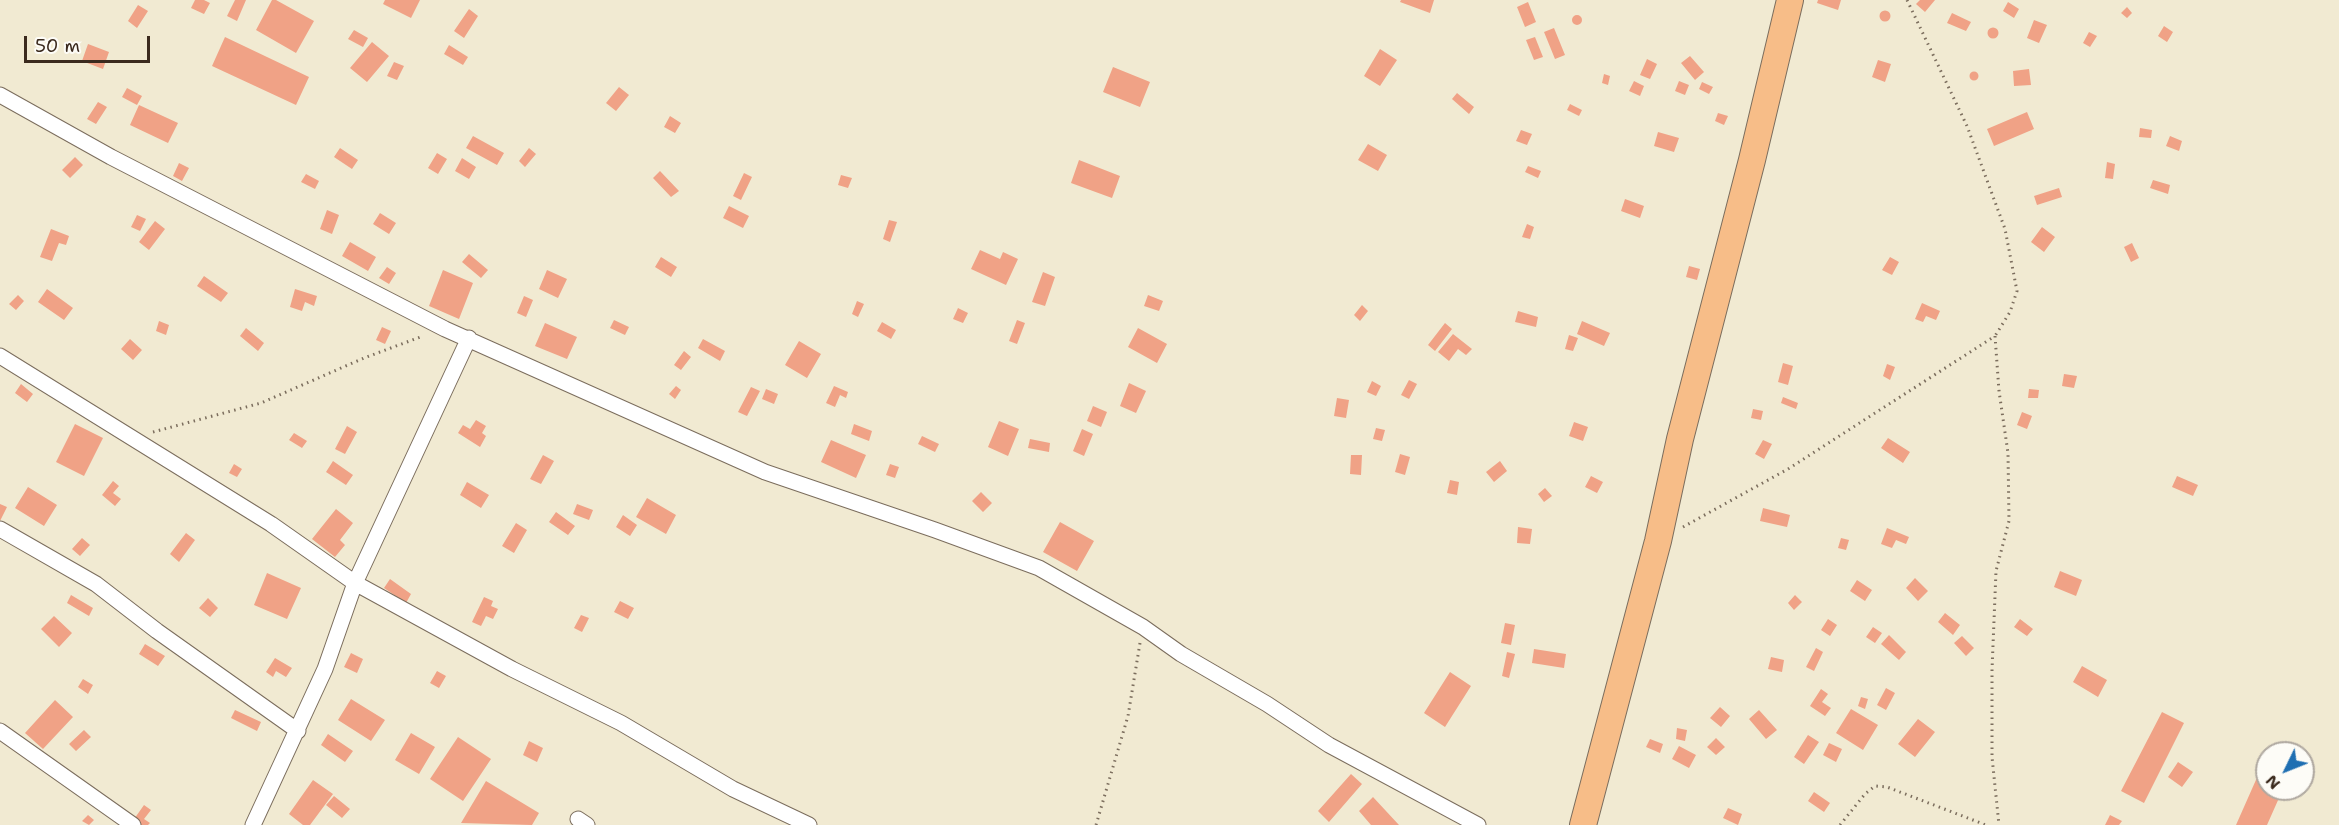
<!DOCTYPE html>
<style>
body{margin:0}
#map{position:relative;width:2339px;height:825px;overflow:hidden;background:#f1ead2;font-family:"Shantell Sans",sans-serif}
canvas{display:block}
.north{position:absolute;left:2255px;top:741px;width:60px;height:60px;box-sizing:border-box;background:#fdfcf7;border:2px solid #afa8a0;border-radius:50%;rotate:227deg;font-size:16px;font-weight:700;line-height:24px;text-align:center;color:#3b2a1e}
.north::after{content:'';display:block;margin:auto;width:21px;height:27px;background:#1f6fb2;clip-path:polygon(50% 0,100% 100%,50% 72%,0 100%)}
.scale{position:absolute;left:24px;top:36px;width:126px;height:27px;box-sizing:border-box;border:3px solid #3b2a1e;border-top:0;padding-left:8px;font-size:18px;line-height:21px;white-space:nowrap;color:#3b2a1e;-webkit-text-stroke:4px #fdfcf7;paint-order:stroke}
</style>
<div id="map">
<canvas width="2339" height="825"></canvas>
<div class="north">N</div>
<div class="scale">50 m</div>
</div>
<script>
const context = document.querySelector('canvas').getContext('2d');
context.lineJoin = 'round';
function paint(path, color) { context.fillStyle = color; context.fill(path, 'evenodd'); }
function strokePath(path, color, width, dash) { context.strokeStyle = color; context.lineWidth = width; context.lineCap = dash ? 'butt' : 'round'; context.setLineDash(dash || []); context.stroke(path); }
const building = new Path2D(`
 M195,0H204L210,3L204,14L191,8Z
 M235,0H246L237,21L227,16Z
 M272,0H276L314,21L296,53L256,30Z
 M385,0H420L411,18L383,4Z
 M1401,0H1434L1430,13L1400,2Z
 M1818,0H1841L1838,10L1817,3Z
 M1920,0H1935L1925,12L1916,4Z
 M1528,2L1536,22L1525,27L1517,7Z
 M2008,2L2019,9L2014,18L2003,11Z
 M138,5L148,11L137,28L128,21Z
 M2127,7L2132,13L2127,18L2121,13Z
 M469,9L478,16L464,38L454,31Z
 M1879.5 16a5.5 5.5 0 1 1 11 0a5.5 5.5 0 1 1-11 0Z
 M1952,13L1971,22L1966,31L1947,23Z
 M1572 20a5 5 0 1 1 10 0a5 5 0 1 1-10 0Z
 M2034,20L2047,25L2039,43L2027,38Z
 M2164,26L2173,32L2167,42L2158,36Z
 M1987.5 33a5.5 5.5 0 1 1 11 0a5.5 5.5 0 1 1-11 0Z
 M1554,28L1565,55L1555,59L1544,32Z
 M354,30L368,38L363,47L348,39Z
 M2089,32L2097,36L2090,47L2083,43Z
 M225,37L309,77L296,105L212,66Z
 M1535,37L1543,57L1534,60L1526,40Z
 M372,42L389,56L367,82L350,68Z
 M88,44L109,52L103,69L82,61Z
 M449,45L468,57L463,65L444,54Z
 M1380,49L1397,60L1380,86L1364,76Z
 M1690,56L1704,72L1695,80L1681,63Z
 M1647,59L1657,64L1650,79L1640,75Z
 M1878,60L1891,64L1885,82L1872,77Z
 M394,62L404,66L397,80L387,76Z
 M1113,67L1150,82L1140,107L1103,92Z
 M2029,69L2031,85L2014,86L2013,71Z
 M1969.5 76a4.5 4.5 0 1 1 9 0a4.5 4.5 0 1 1-9 0Z
 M1604,74L1610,76L1608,85L1602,83Z
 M1634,81L1644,86L1640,96L1629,91Z
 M1679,81L1689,85L1685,95L1675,91Z
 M1702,82L1713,87L1709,94L1699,89Z
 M619,87L629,95L616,111L606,103Z
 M127,88L142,96L137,105L122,97Z
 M1457,93L1474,107L1469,114L1452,99Z
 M98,102L107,107L96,124L87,119Z
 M1570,104L1582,110L1579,116L1567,110Z
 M139,105L178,123L168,143L130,125Z
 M2027,112L2034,129L1994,146L1987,129Z
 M1718,113L1728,116L1724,125L1715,121Z
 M670,116L681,123L675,133L664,127Z
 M2140,128L2152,130L2151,138L2139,137Z
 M1521,130L1532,134L1527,145L1516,141Z
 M1658,132L1679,138L1674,152L1654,146Z
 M473,136L504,153L497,165L466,148Z
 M2170,136L2182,141L2179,151L2166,146Z
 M1368,144L1387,155L1378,171L1358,160Z
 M340,148L358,160L352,169L334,157Z
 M529,148L536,154L525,167L519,161Z
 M437,153L447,159L438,174L428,168Z
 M75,157L83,165L70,178L62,170Z
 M462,158L476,167L469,179L455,171Z
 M1079,160L1120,176L1112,198L1071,183Z
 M2107,162L2115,164L2113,179L2105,178Z
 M179,163L189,168L182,181L173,176Z
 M1528,166L1541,171L1538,178L1525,172Z
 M660,171L679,191L671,197L653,178Z
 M744,173L752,177L741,200L733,196Z
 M306,174L319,181L315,189L301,182Z
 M841,175L852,178L848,188L838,185Z
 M2153,180L2170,185L2168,194L2150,188Z
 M2059,188L2062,197L2037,205L2034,196Z
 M1625,199L1644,206L1640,218L1621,211Z
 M729,206L749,216L743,228L723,218Z
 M327,210L339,215L332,234L320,229Z
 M380,213L396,223L389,234L373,224Z
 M137,215L146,219L140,231L131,227Z
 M889,220L897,222L890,242L883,239Z
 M155,221L165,229L149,250L139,242Z
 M1527,224L1534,227L1530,239L1522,237Z
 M2042,227L2055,237L2044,252L2031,242Z
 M51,229L69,236L66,245L59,243L52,261L40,257Z
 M350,242L376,257L368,271L342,256Z
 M2132,243L2139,258L2131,262L2124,247Z
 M980,250L1000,259L1003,252L1018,259L1006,285L971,269Z
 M469,254L488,270L481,278L462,262Z
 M661,257L677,267L671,277L655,267Z
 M1890,257L1899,262L1892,275L1882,270Z
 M1689,266L1700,269L1697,280L1686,277Z
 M387,267L396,273L389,284L379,278Z
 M443,270L473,283L459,319L429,306Z
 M547,270L567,279L558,298L539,289Z
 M1043,272L1055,277L1045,306L1032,302Z
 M204,276L228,293L221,302L197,286Z
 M47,289L73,308L64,320L38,302Z
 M295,289L317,296L314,306L305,302L302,311L290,307Z
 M18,295L24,301L16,310L9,304Z
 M1148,295L1163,301L1159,311L1144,306Z
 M524,296L533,300L526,317L517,313Z
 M857,301L864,304L858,317L852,314Z
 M1922,303L1940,311L1936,320L1926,316L1923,322L1915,319Z
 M1362,305L1368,311L1360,321L1354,315Z
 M958,308L968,313L963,323L953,319Z
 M1518,311L1538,317L1536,327L1515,322Z
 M614,320L629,327L625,335L610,328Z
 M1017,320L1025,323L1017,344L1009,341Z
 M159,321L169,325L166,335L156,331Z
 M1582,321L1610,333L1604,346L1577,334Z
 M882,322L896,330L891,339L877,331Z
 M545,323L577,337L567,359L535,346Z
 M1445,323L1452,329L1435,351L1428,345Z
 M382,327L391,331L385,344L376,340Z
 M246,328L264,343L258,351L240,336Z
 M1138,328L1167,344L1157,363L1128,347Z
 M1453,334L1472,349L1466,355L1458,349L1449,361L1438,352Z
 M1569,335L1578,338L1573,351L1565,349Z
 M130,339L142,350L133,360L121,349Z
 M703,339L725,351L720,361L698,348Z
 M799,341L821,354L807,378L785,365Z
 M684,351L691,357L681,370L674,365Z
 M1783,363L1793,366L1788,385L1778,382Z
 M1887,364L1895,367L1890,380L1883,376Z
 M2064,374L2077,376L2074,388L2062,386Z
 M1409,380L1417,384L1409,399L1401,395Z
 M1372,381L1381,386L1376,396L1367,392Z
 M1129,383L1146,391L1136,413L1120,406Z
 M21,384L33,394L27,402L15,393Z
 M676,386L681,390L675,399L669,394Z
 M834,386L848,392L846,398L840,395L835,407L826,403Z
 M751,387L760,391L747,416L738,412Z
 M766,389L778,394L774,404L762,399Z
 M2029,389L2039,390L2038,398H2028Z
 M1783,397L1798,403L1796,409L1781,403Z
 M1337,398L1349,400L1346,418L1334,416Z
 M1093,406L1107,412L1101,427L1087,421Z
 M1753,409L1763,411L1761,420L1751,418Z
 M2022,412L2032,416L2027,429L2017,425Z
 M476,420L486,426L482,433L486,436L480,447L458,433L463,425L470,429Z
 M999,421L1019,429L1008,456L988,447Z
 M1574,422L1588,427L1583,441L1569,436Z
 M75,424L103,438L84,476L56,462Z
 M854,424L872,431L869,441L851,434Z
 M347,426L357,432L345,454L335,449Z
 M1376,428L1385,430L1382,441L1373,439Z
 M1082,429L1093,434L1084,456L1073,451Z
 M294,433L307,441L302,448L289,440Z
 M922,436L939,444L935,452L918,444Z
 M1888,438L1910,452L1903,463L1881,448Z
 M1030,439L1050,443L1049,452L1028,448Z
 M831,440L866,455L856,478L821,462Z
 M1763,440L1772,444L1764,459L1755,454Z
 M1400,454L1410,457L1405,475L1395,472Z
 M543,455L554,461L541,484L530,479Z
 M1351,455H1362L1361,475L1350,474Z
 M333,461L353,475L346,485L326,472Z
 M1500,461L1507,471L1494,482L1486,472Z
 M234,464L242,469L237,477L229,473Z
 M890,464L899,467L895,478L886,475Z
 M1591,476L1603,482L1597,493L1585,487Z
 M2177,476L2198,485L2193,496L2172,487Z
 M1450,480L1459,482L1457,495L1447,493Z
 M113,481L119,486L113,493L121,499L115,506L102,495Z
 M467,482L489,495L481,508L460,495Z
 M28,487L57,505L44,526L15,508Z
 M1545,488L1552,496L1544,502L1538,494Z
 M981,492L992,503L983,512L972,501Z
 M647,498L676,515L666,534L636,517Z
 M0,504L7,507L0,521Z
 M577,504L593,510L589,520L573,514Z
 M1763,508L1790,515L1787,527L1760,521Z
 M336,509L353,523L340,540L345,545L335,557L312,539Z
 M556,512L575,526L568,535L549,522Z
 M623,515L637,525L630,536L616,527Z
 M1060,522L1094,541L1077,571L1043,552Z
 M516,523L527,530L514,553L502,546Z
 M1518,527L1532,529L1530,544L1517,543Z
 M1887,528L1909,537L1906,544L1896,540L1892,548L1881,544Z
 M186,533L195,540L179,562L170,554Z
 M82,538L90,545L80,556L72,549Z
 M1841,538L1849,540L1846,550L1838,548Z
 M2060,571L2082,580L2076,596L2054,587Z
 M267,573L301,588L287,619L254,605Z
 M1915,578L1928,591L1918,601L1906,588Z
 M390,579L411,594L406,603L384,588Z
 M1857,580L1872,590L1865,601L1850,591Z
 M71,595L93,608L89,616L67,603Z
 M1795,595L1802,602L1794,610L1788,603Z
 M484,597L493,601L491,606L498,609L493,619L486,616L481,626L472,622Z
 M208,598L218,608L210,617L199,608Z
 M620,601L634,608L628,619L614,612Z
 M1945,613L1960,625L1953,635L1938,622Z
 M581,615L589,618L582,632L574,628Z
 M54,616L72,633L59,647L41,629Z
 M1828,619L1837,625L1830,636L1821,630Z
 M2020,619L2033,629L2027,636L2014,627Z
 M1505,623L1515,625L1511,645L1501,643Z
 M1873,627L1882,633L1875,643L1866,637Z
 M1889,635L1906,652L1899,660L1881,644Z
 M1962,636L1974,648L1966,656L1954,643Z
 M145,644L165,656L158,666L139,654Z
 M1816,648L1823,652L1814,671L1806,667Z
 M1534,649L1566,654L1564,668L1532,663Z
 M1507,652L1515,654L1509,678L1502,676Z
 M351,653L363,659L357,673L344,667Z
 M1771,657L1784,660L1782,672L1768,669Z
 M275,658L292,668L286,677L276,671L273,677L266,672Z
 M2082,666L2107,680L2098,697L2073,682Z
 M437,671L446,676L439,688L430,683Z
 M1450,672L1471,686L1445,727L1424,713Z
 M83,679L93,685L88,694L78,687Z
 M1886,688L1895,693L1886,710L1877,705Z
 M1821,689L1828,694L1822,702L1831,708L1825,716L1810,706Z
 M1861,697L1868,699L1865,709L1858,706Z
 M351,699L385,720L371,741L338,720Z
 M55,700L73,717L43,749L25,733Z
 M1720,707L1730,716L1721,727L1710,718Z
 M1851,709L1878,725L1863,750L1836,733Z
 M235,710L261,722L257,731L231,718Z
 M1759,710L1777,730L1766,739L1749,719Z
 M2162,712L2184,723L2144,803L2121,791Z
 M1918,719L1935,732L1915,757L1898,744Z
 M1677,728L1687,730L1685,741L1676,739Z
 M84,730L91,737L76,751L69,744Z
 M411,733L435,747L419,774L395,760Z
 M328,734L353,751L345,762L321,745Z
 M1808,735L1819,742L1804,764L1794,757Z
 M458,737L491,759L463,801L430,779Z
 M1716,738L1725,747L1716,755L1707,747Z
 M1650,739L1663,744L1660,753L1646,747Z
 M529,741L543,748L537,762L523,755Z
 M1829,743L1842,749L1836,762L1823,755Z
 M1679,746L1696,755L1689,768L1672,759Z
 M2267,755V789H2283L2267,825H2236Z
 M2178,762L2193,772L2182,787L2168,777Z
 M1351,774L1362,784L1329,822L1318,811Z
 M313,780L333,794L310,825H303L289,814Z
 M486,781L539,813L532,825L461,823Z
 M1814,792L1830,803L1824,812L1808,801Z
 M334,796L350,809L342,818L326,805Z
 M1373,797L1399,825H1371L1359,811Z
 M144,805L151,810L144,819L150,823L148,825H136L132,822Z
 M1728,808L1742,814L1738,825L1723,818Z
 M88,815L94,820L89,825L82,821Z
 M2110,815L2122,821L2119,825H2105Z`);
const path = new Path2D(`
 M1907,0L1967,126L2005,229L2017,291L2010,312L1995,336
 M153,432L261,403L364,358L423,336
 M1683,527L1788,469L1995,336L1999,391L2008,453L2009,521L1996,571L1992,670V757L1999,825
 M1096,825L1128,716L1140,643
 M1840,825L1865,794L1875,786L1887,787L1986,825`);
const minor = new Path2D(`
 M0,95L111,157L445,329L765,472L935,530L1039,568L1143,627L1181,654L1267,704L1329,745L1478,825
 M0,356L271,524L355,583L512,669L621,723L733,789L809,825
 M0,529L96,584L157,631L298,731
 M0,731L133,825
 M578,819L587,825
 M253,825L325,669L355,583L469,338`);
const primary = new Path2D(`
 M1583,825L1658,541L1680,439L1752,160L1790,0`);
paint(building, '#f0a286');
strokePath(minor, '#7b6d5d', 17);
strokePath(primary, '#7b6d5d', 28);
strokePath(path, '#7b6d5d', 3, [1.5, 4.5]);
strokePath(minor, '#fff', 15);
strokePath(primary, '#f7bd88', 26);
</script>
